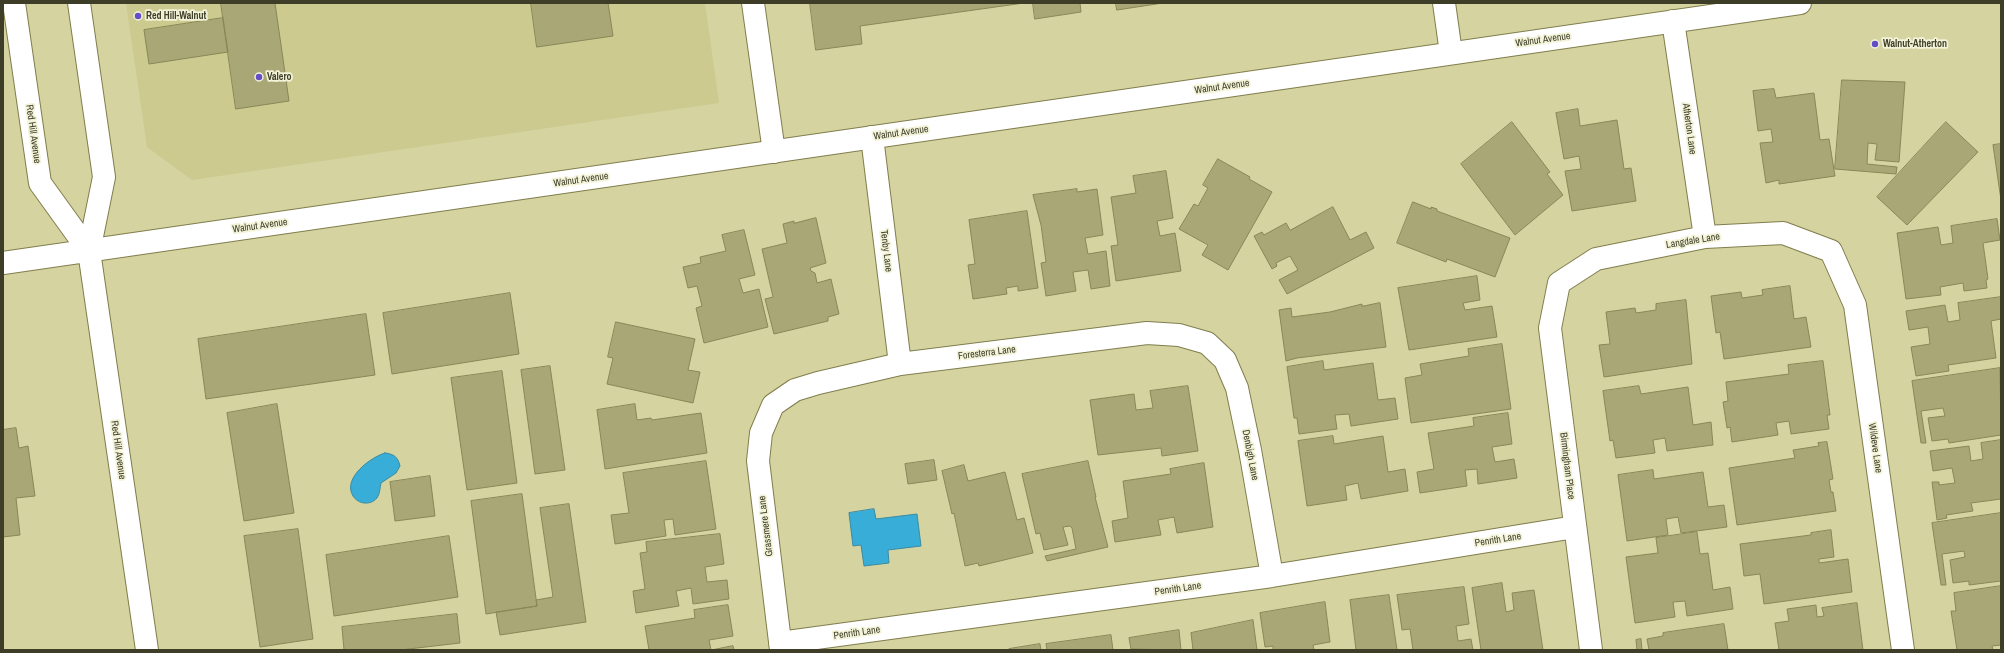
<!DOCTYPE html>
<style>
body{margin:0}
#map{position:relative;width:2004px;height:653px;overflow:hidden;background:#d5d3a0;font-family:"Archivo Narrow",sans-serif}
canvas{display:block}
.frame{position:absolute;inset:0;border:4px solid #3d3d28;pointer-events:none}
</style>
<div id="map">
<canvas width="2004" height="653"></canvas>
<div class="frame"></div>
</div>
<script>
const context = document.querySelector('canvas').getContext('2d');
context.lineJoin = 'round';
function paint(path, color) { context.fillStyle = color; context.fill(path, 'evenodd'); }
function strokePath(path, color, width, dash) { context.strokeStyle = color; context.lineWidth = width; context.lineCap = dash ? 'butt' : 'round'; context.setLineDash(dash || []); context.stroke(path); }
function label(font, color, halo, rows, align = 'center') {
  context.font = font + ' "Archivo Narrow",sans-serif'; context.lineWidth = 3.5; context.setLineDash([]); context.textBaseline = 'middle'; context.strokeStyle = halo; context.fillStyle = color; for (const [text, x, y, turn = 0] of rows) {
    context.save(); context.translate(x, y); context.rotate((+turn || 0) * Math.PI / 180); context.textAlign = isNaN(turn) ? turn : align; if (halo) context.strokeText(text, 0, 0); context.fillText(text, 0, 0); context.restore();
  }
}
const built = new Path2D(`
 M126,3H705L719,103L192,180L147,147Z`);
const water = new Path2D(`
 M385,453C394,454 398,457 400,466L396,473L381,483C380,487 380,494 377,498C370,506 358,504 353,496C342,478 371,457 385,453Z
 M874,509L876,519L917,514L921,546L888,550L889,563L864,566L861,545L853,546L849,513Z`);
const building = new Path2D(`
 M221,3H275L289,101L236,109Z
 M531,3H608L613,36L537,47Z
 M810,3H1024L860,26L862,44L816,50Z
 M1033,3H1080L1081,12L1035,19Z
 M1116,3H1163L1117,10Z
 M223,18L228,52L149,64L144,30Z
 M1842,80L1905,82L1899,162L1875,160L1877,144L1868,143L1867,164L1897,167L1896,174L1835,169Z
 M1774,89L1776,98L1814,93L1820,140L1829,139L1835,176L1779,184V180L1766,183L1760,143L1773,142L1771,129L1758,131L1753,91Z
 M1578,109L1580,126L1617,120L1624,169L1631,168L1636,201L1572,211L1565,171L1581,169L1579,156L1564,159L1556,113Z
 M1512,122L1550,172L1547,174L1563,195L1515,235L1461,164Z
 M1946,122L1978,152L1907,225L1877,197Z
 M2001,144V200L1993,145Z
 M1218,159L1250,177L1249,179L1272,192L1228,270L1202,255L1208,245L1179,229L1194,204L1198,206L1208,188L1203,185Z
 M1166,171L1173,218L1157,221L1160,236L1175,233L1181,271L1116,281L1111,246L1118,245L1111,197L1136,193L1133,176Z
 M1077,189V192L1097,189L1103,235L1085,238L1088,254L1106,251L1110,286L1091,289L1088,270L1073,272L1076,291L1046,296L1041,263L1046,262L1041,225L1033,195Z
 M1413,202L1431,209V207L1437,209V211L1510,238L1495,277L1447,259L1446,262L1397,243Z
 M1333,207L1350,240L1366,232L1374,248L1287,294L1279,280L1298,270L1290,256L1276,263L1277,266L1272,269L1254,236L1262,232L1264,235L1286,223L1290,230Z
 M1027,211L1038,288L1018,291V286L1006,288L1007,294L973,299L968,265L975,264L969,220Z
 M816,218L826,263L810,268L811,271L815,273L817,283L831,279L839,314L828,317V321L774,334L765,299L773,297L762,249L787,243L783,224L794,221V223Z
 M1997,219L2000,240L1983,243L1988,279L1986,280L1987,288L1964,291L1963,283L1940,287L1941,295L1906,299L1897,233L1938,227L1941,245L1953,243L1951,226Z
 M744,230L755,275L739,279L743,293L759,289L768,327L704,343L696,308L702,306L697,286L688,288L683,267L701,263L700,257L726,251L722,235Z
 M1477,276L1480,300L1463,303L1465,310L1492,306L1497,337L1409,350L1398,288Z
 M1790,286L1794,319L1806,317L1811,347L1724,359L1720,332L1716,333L1711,296L1741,292L1742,298L1763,295L1762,290Z
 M510,293L519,354L392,374L383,313Z
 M2001,297V319L1991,321L1996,358L1948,365L1949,371L1916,376L1911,347L1930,344L1928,327L1909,330L1906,311L1945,305L1948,322L1960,320L1958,303Z
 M1686,300L1692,364L1604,377L1599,345L1610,344L1606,312L1635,308L1636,313L1656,310V304Z
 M1380,303L1386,347L1297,358L1286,361L1279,310L1291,308L1292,317L1330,312L1362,304V306Z
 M366,314L375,375L206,399L198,339Z
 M616,322L695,339L688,370L700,372L693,403L607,384L613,358L608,357Z
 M1502,344L1511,409L1411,423L1405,378L1422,375L1420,364L1469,356L1468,349Z
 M1323,361L1324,370L1373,363L1378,400L1395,398L1398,419L1351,426L1349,414L1335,415L1337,429L1299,434L1297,418H1294L1287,367Z
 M1823,361L1830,415H1827L1829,429L1791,434L1789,421L1776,423L1778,435L1732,442L1730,427L1727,428L1723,402L1728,401L1726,382L1789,374L1788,365Z
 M550,366L565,470L535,474L521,370Z
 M2000,368L2001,435L1949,443L1948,439L1932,441L1928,418L1945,416L1943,408L1921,411L1926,443H1921L1912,381Z
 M502,371L517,483L467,490L451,378Z
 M1188,386L1198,451L1162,456L1161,448L1098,455L1090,400L1134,394L1136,410L1153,408L1150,391Z
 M1639,386L1641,394L1688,387L1693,425L1711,422L1713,445L1667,451L1665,438L1653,440L1655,453L1616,458L1613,440L1610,441L1603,391Z
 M277,404L294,513L244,521L227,413Z
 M635,404L637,420L651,418L652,420L701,413L707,453L605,469L597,410Z
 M1508,413L1512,444L1492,447L1495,462L1514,459L1517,478L1478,484L1477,469L1465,470L1467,486L1420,493L1417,472L1434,469L1428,433L1474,426L1473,418Z
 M16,428L19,448L28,446L35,496L16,498L20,535L3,537V430Z
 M1333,436L1334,444L1383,436L1388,472L1405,469L1408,491L1361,499L1358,483L1345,486L1347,500L1307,506L1298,441Z
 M2001,440V499L1971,503L1973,511L1946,515L1947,518L1937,520L1932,482H1939V485L1955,483L1952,468L1933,471L1930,451L1969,446L1971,461L1983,459L1981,443Z
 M1827,442L1833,479L1829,480L1831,492H1833L1836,511L1737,525L1729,468L1795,458L1793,450L1819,446L1818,443Z
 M934,460L937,480L908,484L905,464Z
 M706,461L716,529L675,535L673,519L664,520L666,536L615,544L611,515L629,513L623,473Z
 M1088,461L1096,497H1095L1108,547L1047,561L1045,556L1076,549L1072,528L1070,526L1063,527L1068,545L1044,550L1040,533L1036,534L1022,474Z
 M1204,463L1213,527L1177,533L1174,517L1158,520L1161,535L1115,542L1112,521L1128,518L1123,481L1171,474L1170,469Z
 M964,465L968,481L1005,472L1017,520L1024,518L1033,553L979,566L978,563L965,566L954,513L952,514L942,471Z
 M1653,470L1654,479L1703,472L1708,507L1724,505L1727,527L1681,533L1678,517L1666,519L1668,535L1627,541L1618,475Z
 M430,476L435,516L395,521L390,482Z
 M522,494L537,606L486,614L471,501Z
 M569,504L586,622L500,635L496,612L537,606L536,600L553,597L540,508Z
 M2001,513V581L1969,585V581L1953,583L1950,560L1965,557L1964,551L1942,554L1946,585H1941L1932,523Z
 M298,529L313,639L260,647L244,536Z
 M1831,530L1834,557L1819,559V563L1848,559L1852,592L1764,604L1760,574L1744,576L1740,544L1811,535V533Z
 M1697,532L1700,554L1708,553L1713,590L1730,587L1733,609L1687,616L1685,601L1673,602L1675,617L1635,623L1626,557L1658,553L1656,538Z
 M720,534L724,564L705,567L707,582L727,580L729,599L693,604L691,588L676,591L679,606L636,613L633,591L645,589L640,553L647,552L646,542Z
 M449,536L458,597L334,616L326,555Z
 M1502,583L1506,612L1514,610L1512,593L1534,590L1543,650H1481L1472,588Z
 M2001,586V645L1992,646L1993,650H1957L1951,611H1956L1954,593Z
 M1464,587L1469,624L1456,626L1458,641L1471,639L1473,650H1413L1410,629L1402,630L1397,595Z
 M1389,595L1397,650H1354H1356L1350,600Z
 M1325,602L1330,642L1313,645L1314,650H1273V646L1265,647L1260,613Z
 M1857,603L1863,650H1779L1775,623L1789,621L1787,609L1816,605L1817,617L1824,616L1822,608Z
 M728,605L733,636L709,640L711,650H649L645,626L695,618L694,610Z
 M457,614L460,643L400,650H344L342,627Z
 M1253,620L1257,650H1193L1191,633Z
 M1724,624L1728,650H1649L1647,639L1663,636V633Z
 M1179,630L1181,650L1131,649L1129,638Z
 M1111,635L1113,650H1047L1046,644Z
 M1641,639L1642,650H1637L1636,640Z
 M1040,644L1041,650H1009V649Z
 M733,646L734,650H712Z`);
const minor = new Path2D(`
 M753,3L774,152
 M1444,3L1451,53
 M1673,21L1705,237
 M872,137L900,364
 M780,643L1272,576L1575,527
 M781,650L758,461L761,433L773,405L795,390L818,383L900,364L1147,333L1179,335L1207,343L1225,360L1237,388L1250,450L1272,576
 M1591,650L1550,328L1559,283L1596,259L1705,237L1783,233L1831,251L1855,305L1903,650`);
const major = new Path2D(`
 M14,3L40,183L89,251
 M79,3L104,177L89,251L147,650
 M3,263L1800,3`);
const markers = [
 [138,16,4,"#644ec7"],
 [1875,44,4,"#644ec7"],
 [259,77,4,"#644ec7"]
];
const poiNames = [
 ["Red Hill-Walnut",146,16],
 ["Walnut-Atherton",1883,44],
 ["Valero",267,77]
];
const streetNames = [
 ["Walnut Avenue",1543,40,-8],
 ["Walnut Avenue",1222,87,-8],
 ["Atherton Lane",1689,129,82],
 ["Walnut Avenue",901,133,-8],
 ["Red Hill Avenue",33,134,82],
 ["Walnut Avenue",581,180,-8],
 ["Walnut Avenue",260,226,-8],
 ["Langdale Lane",1693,241,-9],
 ["Tenby Lane",886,251,83],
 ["Foresterra Lane",987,353,-7],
 ["Wildeve Lane",1875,448,82],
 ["Red Hill Avenue",118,450,82],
 ["Denbigh Lane",1250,455,79],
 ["Birmingham Place",1567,466,83],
 ["Grassmere Lane",766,526,-97],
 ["Penrith Lane",1498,540,-9],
 ["Penrith Lane",1178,589,-8],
 ["Penrith Lane",857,633,-8]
];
paint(built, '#ccca8f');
paint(water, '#38add7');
strokePath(water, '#3a8ba2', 1);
paint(building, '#a9a776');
strokePath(building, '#898756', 1);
strokePath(minor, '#807e4d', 24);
strokePath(major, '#807e4d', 24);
strokePath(minor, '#fff', 22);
strokePath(major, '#fff', 22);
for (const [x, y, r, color] of markers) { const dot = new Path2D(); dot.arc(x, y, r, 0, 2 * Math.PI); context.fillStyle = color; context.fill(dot); strokePath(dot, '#f3f3d9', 1.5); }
label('bold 10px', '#3d3d28', '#f3f3d9', poiNames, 'left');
label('10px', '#3d3d28', '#f3f3d9', streetNames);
</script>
